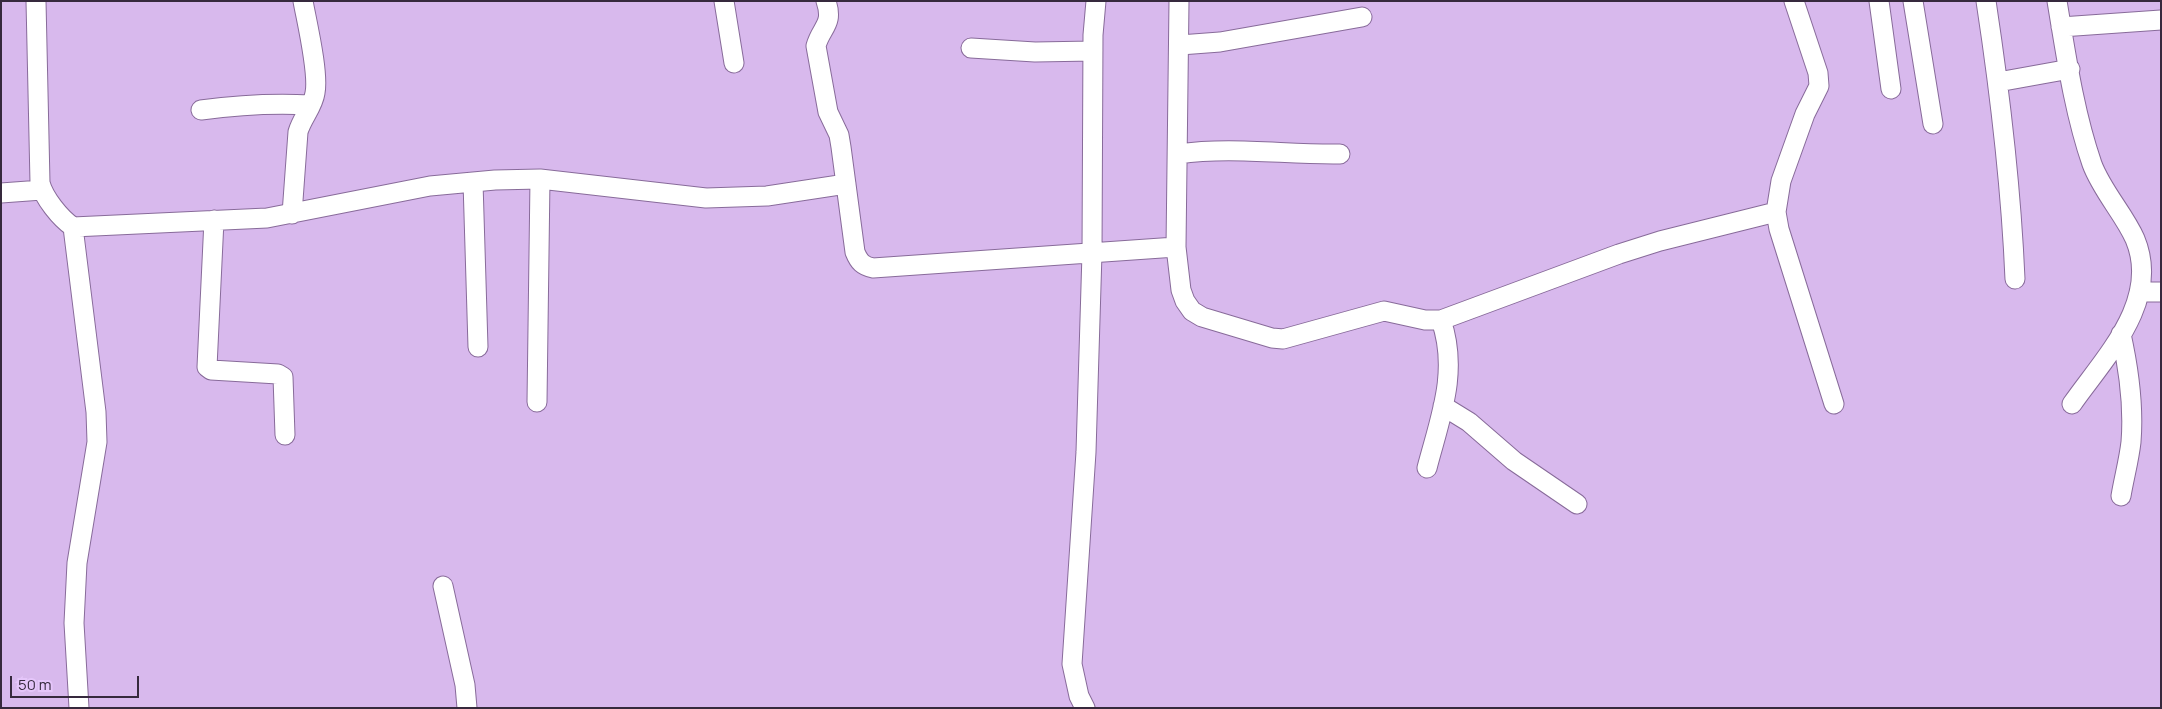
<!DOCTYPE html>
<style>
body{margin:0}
#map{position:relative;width:2162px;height:709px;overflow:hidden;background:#d8b9ed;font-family:Manrope,sans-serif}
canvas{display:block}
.frame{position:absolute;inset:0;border:2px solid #36293d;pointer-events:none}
.scale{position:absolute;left:10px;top:676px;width:129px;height:22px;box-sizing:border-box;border:2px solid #36293d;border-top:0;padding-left:6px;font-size:15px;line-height:18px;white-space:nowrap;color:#36293d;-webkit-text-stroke:4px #e5c6fa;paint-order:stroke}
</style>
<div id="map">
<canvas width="2162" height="709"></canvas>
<div class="frame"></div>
<div class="scale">50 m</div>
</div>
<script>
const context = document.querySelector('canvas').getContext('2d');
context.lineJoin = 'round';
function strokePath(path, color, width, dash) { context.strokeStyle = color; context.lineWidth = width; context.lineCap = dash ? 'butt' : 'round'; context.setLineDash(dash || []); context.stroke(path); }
const minor = new Path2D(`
 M36,1L40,183C44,198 60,218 73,227L267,218L430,186L495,180L540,179L706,198L767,196L846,184
 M724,1L734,63
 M826,1C834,25 821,27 816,46L828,112L839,135L841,147L855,252C859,262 863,266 873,268L1176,247
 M1179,1L1176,247L1181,290L1185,301L1192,311L1202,317L1272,338L1283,339L1384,311L1425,320H1441L1619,254L1660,241L1776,212
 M1794,1L1818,73L1819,86L1805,114L1781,181L1776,212L1779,229L1834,404
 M1879,1L1891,89
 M1913,1L1933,124
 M1986,1C2000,93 2011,186 2015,279
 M2057,1C2066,55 2074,112 2092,164C2102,191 2124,214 2135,239C2161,301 2105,357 2072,404
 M2061,27L2161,20
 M1180,45L1220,42L1362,17
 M971,48L1035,52L1093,51
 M1998,82L2070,69
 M201,110C238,105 273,103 310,105
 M1178,154C1232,146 1286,155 1340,154
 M473,182L478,347
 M1,193L42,190
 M292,214L298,132C302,118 313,107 315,93C319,73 307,23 303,1
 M214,220L207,367L211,370L278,374L283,377L285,435
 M73,227L96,412L97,442L77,563L74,623L79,708
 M2139,292H2161
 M537,402L540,179
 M1443,406L1469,422L1514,461L1577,504
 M1427,468C1440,418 1459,372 1441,320
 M2121,496C2124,478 2129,460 2131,442C2134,405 2129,370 2121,334
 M443,586L465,685L467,708
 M1085,708L1079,696L1072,664L1086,452L1092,253L1093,35L1096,1`);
strokePath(minor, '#886b9a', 21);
strokePath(minor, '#fff', 19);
</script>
